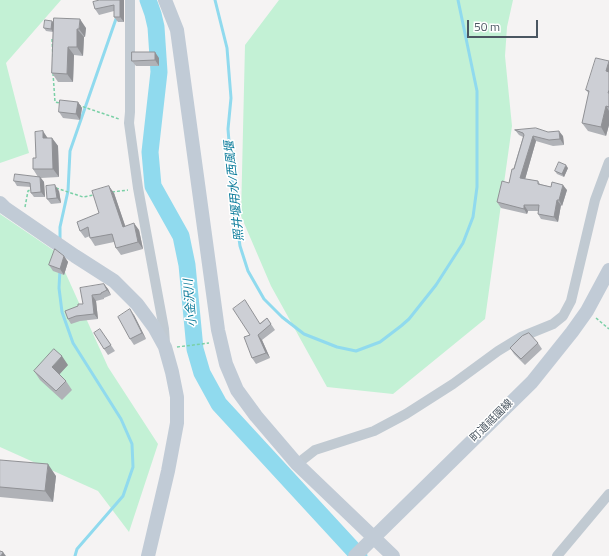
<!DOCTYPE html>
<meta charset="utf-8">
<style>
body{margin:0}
#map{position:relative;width:609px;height:556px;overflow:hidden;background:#f5f3f3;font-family:"Titillium Web",sans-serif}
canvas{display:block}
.scale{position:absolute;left:467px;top:20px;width:71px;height:18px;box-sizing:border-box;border:2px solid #4a5661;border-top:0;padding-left:5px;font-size:12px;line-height:14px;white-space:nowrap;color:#4a5661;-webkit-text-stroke:3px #fff;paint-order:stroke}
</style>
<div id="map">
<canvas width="609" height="556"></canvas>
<div class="scale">50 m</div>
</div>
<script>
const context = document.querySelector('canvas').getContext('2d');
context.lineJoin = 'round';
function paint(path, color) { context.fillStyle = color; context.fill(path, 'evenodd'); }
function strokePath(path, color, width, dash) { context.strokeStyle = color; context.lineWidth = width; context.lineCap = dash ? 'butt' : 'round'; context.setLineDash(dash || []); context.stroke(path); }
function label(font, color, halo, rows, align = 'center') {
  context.font = font + ' "Titillium Web","Noto Sans JP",sans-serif'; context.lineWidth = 3; context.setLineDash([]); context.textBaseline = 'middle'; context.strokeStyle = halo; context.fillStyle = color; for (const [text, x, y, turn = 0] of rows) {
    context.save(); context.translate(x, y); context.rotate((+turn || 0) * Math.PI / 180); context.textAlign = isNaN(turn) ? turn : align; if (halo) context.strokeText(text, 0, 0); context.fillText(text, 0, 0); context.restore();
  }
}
const green = new Path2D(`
 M0,0H61L6,63L29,153L0,163Z
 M279,0H513L507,27L505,56L512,126L485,319L393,394L327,387L271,286L241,216L245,45Z
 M0,214L56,252L108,367L158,444L129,532L98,491L0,447Z`);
const stream = new Path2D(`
 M215,0L227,48L231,98L228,129L234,203L240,246L248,271L264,299L282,317L304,334L337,347L356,351L380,342L401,326L409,319L436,285L463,243L473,217L477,187V91L458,0
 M60,240V227L68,191L70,151L117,16
 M60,269L59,288L62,312L73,343L121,419L132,444L133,467L123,496L77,549L75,556`);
const river = new Path2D(`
 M148,0L153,14L156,27L159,72L150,152L153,186L181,236L187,265L195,349L202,373L219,404L359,556`);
const path = new Path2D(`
 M52,39L53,58
 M53,73L55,102L60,103
 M78,105L119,119
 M56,188L83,197L94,195
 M112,192L128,190
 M25,207L28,191L32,189
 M596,318L609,329
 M177,347L209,343`);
const street = new Path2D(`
 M130,0V112L129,123L138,188L164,329L165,343
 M297,464L315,450L374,431L406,414L453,384L498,351L521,337L553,324L563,316L571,301L595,200L609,162
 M557,556L609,494`);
const secondary = new Path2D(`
 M165,0L177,30L218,330L226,364L237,390L256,416L297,464L393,556
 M0,203L5,208L75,256L114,281L137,304L154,327L165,347L172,372L177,397V423L168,471L148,556
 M355,556L532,382L572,332L587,311L609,270`);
const wall = new Path2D(`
 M124,0V22H118L114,17V11L99,15L95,9Z
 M52,21L54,23L86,28L85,37H84L83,56L74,55L73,82H58L52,73L53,29V32L46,31L44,28Z
 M159,58V66H136L132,61Z
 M609,61V125L606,136L588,131L582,123L589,94L586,90Z
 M78,102L82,108L80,120L63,118L59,112Z
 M515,130L563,136L564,145L553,146L536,141L525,179L538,181L540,184L551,187L567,190L562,206L561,205L558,222L541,219L538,214V211H528L527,214L501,208L497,202L509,183L523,137L519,135Z
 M47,138H52L58,146L59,177L41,178L44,182L45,197H34L31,193V187L17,186L14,181L38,177L33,169L36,158Z
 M568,168L564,177L557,174L555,171Z
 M59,191L61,203L51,204L47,199Z
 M114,193L125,226L139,230L143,249L121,255L116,248L114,242L95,246L90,238V236L85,238L80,231L99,213Z
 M64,256L68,262L64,275L53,271L49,265Z
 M104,284L108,289L111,295L104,298V299L96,301L98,319L80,321L71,324L68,319L78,306L83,304Z
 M134,315L146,339L134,345L130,339Z
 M267,318L275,330L262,340L270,358L256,364L252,358L250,335L260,323Z
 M104,335L115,351L108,355L104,349Z
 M538,343L542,349L525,365L514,354L510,348Z
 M68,365L59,374L66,381L72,390L62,400L40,380L34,371Z
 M0,460L56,476L53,502L0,497Z`);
const shadedWall = new Path2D(`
 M120,0H124V22L120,17Z
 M80,19L86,28L85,37L79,29Z
 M52,21L54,24L53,32L51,29Z
 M77,29L84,37L83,56L77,47Z
 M68,47L74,55L73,82L67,74Z
 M155,52L159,58V66L155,60Z
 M609,62V76L606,71Z
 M78,102L82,108L80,120L76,114Z
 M606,106L609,111V125L606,136L601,127Z
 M43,131L49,140L43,138Z
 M559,131L563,136L564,145L560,139Z
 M533,136L536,141L524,183L520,178Z
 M52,138L58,146L59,177L53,169Z
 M566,165L568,168L564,177L562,174Z
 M40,177L44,182L45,197L41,192Z
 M55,185L59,191L61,203L57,198Z
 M563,185L567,190L562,206L559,200Z
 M109,186L114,193L128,234L123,227Z
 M557,200L561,205L558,222L554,217Z
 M524,205L528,211L527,214L524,209Z
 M134,223L139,230L143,249L138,242Z
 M64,256L68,262L64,275L60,269Z
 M104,284L108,289L111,295L107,290Z
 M92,295L96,301L98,319L94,314Z
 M130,309L134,315L146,339L142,333Z
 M258,335L262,340L270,358L266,353Z
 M62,356L68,365L58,376L52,367Z
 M48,464L56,476L53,502L45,491Z
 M3,552L6,556H1Z`);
const building = new Path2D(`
 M100,0H120V17H114V5L95,9L93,2Z
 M54,18L80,19L79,29H77V47H68L67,74L52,73Z
 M45,20L52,21L51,29L44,28Z
 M132,52H155V60L132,61Z
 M596,58L609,61L606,71L609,72V90L608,93H609V107L606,106L601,127L582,123L589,91L586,90Z
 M60,100L78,102L76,114L59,112Z
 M536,128L548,132L559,131L560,139L549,140L533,136L520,178L538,181V184L551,187L552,182L563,185L559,200H557L554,217L538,214L539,205H524V209L497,202L502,181L509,183L512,169H514L524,135L523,133L515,130Z
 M43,131V138H52L53,169H33V158H36L35,132Z
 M559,162L566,165L562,174L555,171Z
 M15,174L40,177L41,192L31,193L30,183L14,181Z
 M55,185L57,198L47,199L46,186Z
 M109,186L123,227L134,223L138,242L116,248L112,234L90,238L88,227L80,231L77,222L99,213L92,191Z
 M55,249L64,256L60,269L49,265Z
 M104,284L107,290L101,293V294L92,295L94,314L76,316L68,319L65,311L78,306V304H83L80,288Z
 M245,300L260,324L267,318L271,324L258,335L266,353L252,358L244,337L250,335L233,309Z
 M130,309L142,333L130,339L118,317Z
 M100,329L111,345L104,349L94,333Z
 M529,333L538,343L521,359L510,348L522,336Z
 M54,349L62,356L52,367L66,381L56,391L34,371Z
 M0,460L48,464L45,491L0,487Z
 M0,551L3,552L1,556H0Z`);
const streetNames = [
 ["町道祗園線",492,421,-45]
];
const waterNames = [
 ["照井堰用水/西風堰",235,191,-96],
 ["小金沢川",191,303,-95]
];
paint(green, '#c3f1d5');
strokePath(stream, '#90daee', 3);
strokePath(river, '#90daee', 17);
strokePath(path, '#7ad0a6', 1.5, [3, 2]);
strokePath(street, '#c1cad2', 10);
strokePath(secondary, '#c1cbd6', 14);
paint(wall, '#b0b2b7');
paint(shadedWall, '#909195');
paint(building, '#cdcfd5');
strokePath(building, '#909195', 1);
label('11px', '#4a5661', '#fff', streetNames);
label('italic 12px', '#0c7c9b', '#fff', waterNames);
</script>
